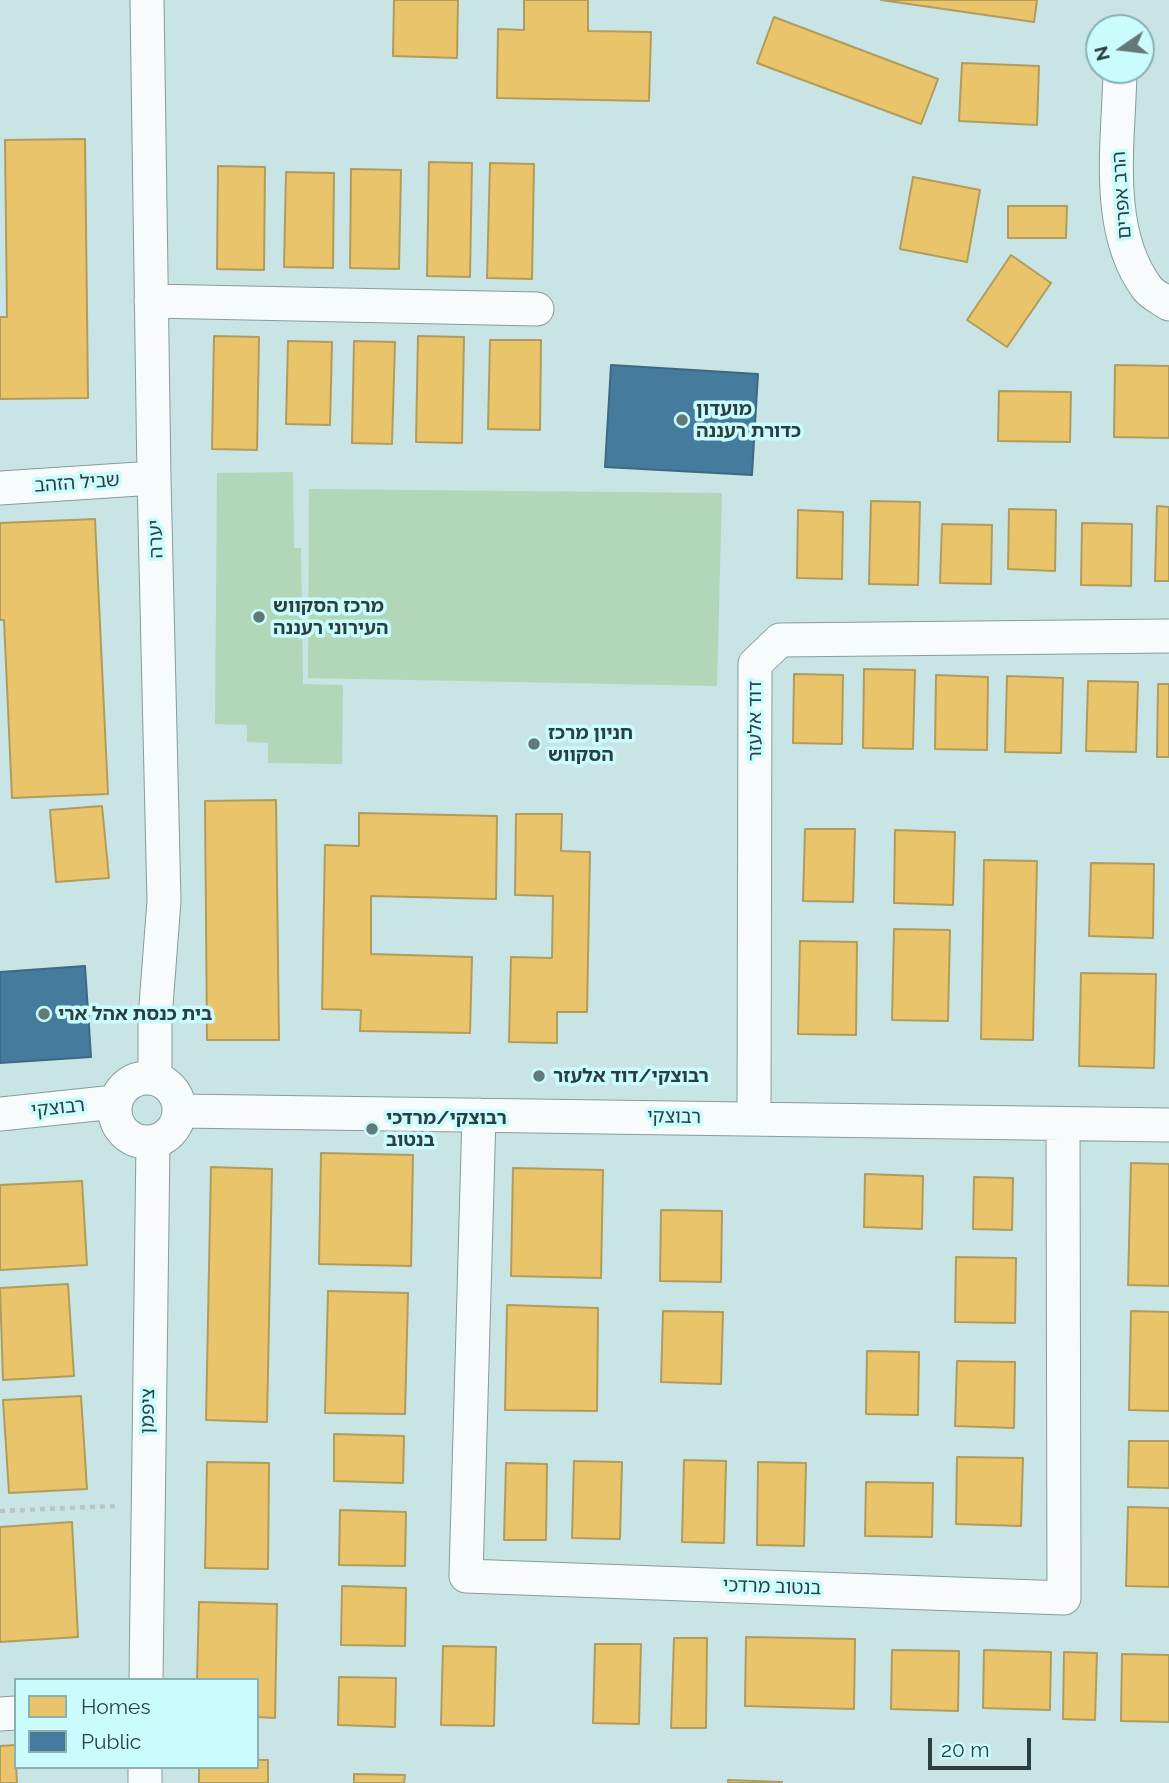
<!DOCTYPE html>
<meta charset="utf-8">
<style>
body{margin:0}
#map{position:relative;width:1169px;height:1783px;overflow:hidden;background:#c9e4e5;font-family:Raleway,sans-serif}
canvas{display:block}
.legend{position:absolute;left:14px;top:1678px;width:245px;height:91px;box-sizing:border-box;background:#cafcfe;border:2px solid #8ab0b2;margin:0;padding:9px 12px;list-style:none;font-size:21px;color:#2b3f40}
.legend li{display:flex;align-items:center;gap:14px;height:35px}
.legend b{width:35px;border:2px solid #8ab0b2}
.north{position:absolute;left:1085px;top:14px;width:70px;height:70px;box-sizing:border-box;background:#cafcfe;border:2px solid #8ab0b2;border-radius:50%;rotate:256deg;font-size:19px;font-weight:700;line-height:28px;text-align:center;color:#2b3f40}
.north::after{content:'';display:block;margin:auto;width:24px;height:32px;background:#62797a;clip-path:polygon(50% 0,100% 100%,50% 72%,0 100%)}
.scale{position:absolute;left:928px;top:1738px;width:103px;height:32px;box-sizing:border-box;border:4px solid #2b3f40;border-top:0;padding-left:9px;font-size:21px;line-height:24px;white-space:nowrap;color:#2b3f40;-webkit-text-stroke:5px #cafcfe;paint-order:stroke}
</style>
<div id="map">
<canvas width="1169" height="1783"></canvas>
<ul class="legend">
<li><b style="height:19px;background:#e9c46a"></b>Homes</li>
<li><b style="height:19px;background:#457b9d"></b>Public</li>
</ul>
<div class="north">N</div>
<div class="scale">20 m</div>
</div>
<script>
const context = document.querySelector('canvas').getContext('2d');
context.lineJoin = 'round';
function paint(path, color) { context.fillStyle = color; context.fill(path, 'evenodd'); }
function strokePath(path, color, width, dash) { context.strokeStyle = color; context.lineWidth = width; context.lineCap = dash ? 'butt' : 'round'; context.setLineDash(dash || []); context.stroke(path); }
function label(font, color, halo, rows, align = 'center') {
  context.font = font + ' Raleway,"Noto Sans Hebrew",sans-serif'; context.lineWidth = 7; context.setLineDash([]); context.textBaseline = 'middle'; context.strokeStyle = halo; context.fillStyle = color; for (const [text, x, y, turn = 0] of rows) {
    context.save(); context.translate(x, y); context.rotate((+turn || 0) * Math.PI / 180); context.textAlign = isNaN(turn) ? turn : align; if (halo) context.strokeText(text, 0, 0); context.fillText(text, 0, 0); context.restore();
  }
}
const green = new Path2D(`
 M293,472L294,548H301L303,684L343,685L342,764L268,763V743L247,742V725L215,724L217,473Z
 M309,489L722,493L717,686L308,678Z`);
const homes = new Path2D(`
 M394,0H458L457,58L393,56Z
 M524,0H588V31L651,32L649,101L497,98L498,29L524,30Z
 M881,0H1037L1034,22Z
 M774,17L938,79L921,124L757,63Z
 M962,63L1039,66L1037,125L959,121Z
 M85,139L88,398L0,399V317H7L5,140Z
 M429,162L472,163L470,277L427,276Z
 M490,163L534,164L532,279L487,278Z
 M218,166L265,167L264,270L217,269Z
 M351,169L401,170L399,269L350,268Z
 M286,172L334,173L333,268L284,267Z
 M913,177L980,190L967,262L900,249Z
 M1008,206H1067L1066,238H1008Z
 M1011,255L1051,283L1007,347L967,320Z
 M214,336L259,337L257,450L212,449Z
 M418,336L464,337L462,443L416,442Z
 M490,340H541L540,430L488,429Z
 M288,341L332,342L330,425L286,424Z
 M354,341L395,342L392,444L352,443Z
 M1115,365L1169,366V438L1114,437Z
 M999,391L1071,392L1070,442L998,441Z
 M871,501L920,502L918,585L869,584Z
 M1157,506L1169,507V581H1155Z
 M1009,509L1056,510L1055,571L1008,569Z
 M798,510L843,512L842,579L797,578Z
 M95,519L108,794L12,798L4,620H0V523Z
 M1082,523L1132,524L1131,586L1081,585Z
 M942,524L992,525L991,584L940,583Z
 M864,669L915,670L913,749L863,748Z
 M794,674L843,675L842,744L793,743Z
 M936,675L988,677L987,750L935,749Z
 M1007,676L1063,678L1061,753L1005,752Z
 M1088,681L1138,682L1136,752L1086,751Z
 M1158,684H1169V757H1157Z
 M276,800L279,1040H207L205,801Z
 M102,806L109,878L56,882L50,810Z
 M359,813L497,816L496,899L371,896V954L472,957L470,1033L360,1031L361,1010L322,1009L325,845L359,846Z
 M516,814H562L561,851L590,852L587,1012H557V1043L509,1042L511,957L552,958L553,896L515,895Z
 M805,829H855L853,902L803,901Z
 M895,830L955,832L953,905L894,903Z
 M984,860L1037,861L1033,1040L981,1039Z
 M1091,863L1154,864L1153,938L1089,936Z
 M894,929L950,930L948,1021L892,1020Z
 M800,941L857,942L856,1035L798,1034Z
 M1081,973L1156,974L1154,1068L1079,1066Z
 M321,1153L413,1155L411,1266L319,1264Z
 M1131,1163L1169,1164V1286L1128,1285Z
 M211,1167L272,1169L267,1422L206,1420Z
 M513,1168L603,1170L601,1278L511,1276Z
 M865,1174L923,1176L922,1229L864,1227Z
 M974,1177L1013,1178L1012,1230L973,1229Z
 M82,1181L87,1265L0,1270V1185Z
 M661,1210L722,1211L721,1282L660,1281Z
 M956,1257L1016,1258L1015,1323L955,1322Z
 M68,1284L74,1376L3,1380L0,1288Z
 M328,1291L408,1293L405,1414L325,1413Z
 M507,1305L598,1308L597,1411L505,1410Z
 M663,1311L723,1312L721,1384L661,1382Z
 M1131,1311L1169,1312V1411L1129,1410Z
 M867,1351L919,1352L918,1415L866,1414Z
 M957,1361L1015,1362L1014,1428L955,1426Z
 M81,1396L87,1489L9,1493L3,1400Z
 M334,1434L404,1436L403,1483L334,1481Z
 M1129,1441H1169V1488L1128,1487Z
 M957,1457L1023,1458L1021,1526L956,1524Z
 M684,1460L726,1461L724,1543L682,1542Z
 M574,1461L622,1462L620,1539L572,1538Z
 M207,1462L269,1463L268,1569L205,1568Z
 M758,1462L806,1463L804,1546L757,1545Z
 M506,1463L547,1464L546,1540H504Z
 M866,1482L933,1483L932,1537L865,1536Z
 M1128,1507L1169,1508V1587L1126,1586Z
 M340,1510L406,1512L405,1566L339,1565Z
 M72,1522L78,1637L0,1642V1527Z
 M342,1586L406,1588L405,1646L341,1645Z
 M199,1602L277,1604L275,1718L257,1717V1680H197Z
 M746,1637L855,1639L854,1709L745,1706Z
 M674,1638H707L706,1728H671Z
 M595,1644H641L639,1724L593,1723Z
 M443,1646L496,1647L494,1726L441,1725Z
 M892,1650L959,1651L958,1711L891,1709Z
 M984,1650L1051,1652L1050,1710L983,1708Z
 M1064,1652L1097,1653L1095,1720L1063,1719Z
 M1122,1654L1169,1655V1722L1121,1721Z
 M339,1677L396,1678L395,1727L338,1725Z
 M15,1745L17,1783H0V1746Z
 M257,1760H268V1783H199V1767H257Z
 M354,1774L405,1775L404,1783H354Z
 M728,1780L782,1782V1783H728Z`);
const public = new Path2D(`
 M611,365L758,374L752,475L605,467Z
 M85,966L91,1057L0,1063V972Z`);
const path = new Path2D(`
 M0,1511L115,1506`);
const minor = new Path2D(`
 M147,0L154,478L164,901L155,1018V1078
 M1120,70C1119,139 1103,229 1147,288C1152,295 1162,299 1169,304
 M151,301L537,309
 M0,488L154,478
 M115 1110a32 32 0 1 1 64 0a32 32 0 1 1-64 0Z
 M180,1111L1169,1125
 M0,1114L115,1102
 M479,1115L466,1576L1064,1598L1063,1124
 M754,1118L755,664L780,640L1169,636
 M146,1680L153,1142
 M0,1714L16,1713
 M145,1783V1767`);
const markers = [
 [682,420,7,"#62797a"],
 [259,617,7,"#62797a"],
 [534,744,7,"#62797a"],
 [44,1014,7,"#62797a"],
 [539,1076,7,"#62797a"],
 [372,1129,7,"#62797a"]
];
const streetNames = [
 ["הרב אפרים",1122,195,-94],
 ["שביל הזהב",77,483,-4],
 ["יערה",156,539,-92],
 ["דוד אלעזר",755,721,-90],
 ["רבוצקי",58,1108,-6],
 ["רבוצקי",674,1117,1],
 ["ציפמן",148,1411,-89],
 ["בנטוב מרדכי",772,1587,2]
];
const poiNames = [
 ["מועדון",696,409],
 ["כדורת רעננה",696,431],
 ["מרכז הסקווש",273,606],
 ["העירוני רעננה",273,628],
 ["חניון מרכז",548,733],
 ["הסקווש",548,755],
 ["בית כנסת אהל ארי",58,1014],
 ["רבוצקי/דוד אלעזר",553,1076],
 ["רבוצקי/מרדכי",386,1118],
 ["בנטוב",386,1140]
];
paint(green, '#b2d6b8');
paint(homes, '#e9c46a');
strokePath(homes, '#b09c5d', 2);
paint(public, '#457b9d');
strokePath(public, '#3d6981', 2);
strokePath(minor, '#879c9c', 35);
strokePath(path, '#bac4c5', 4.5, [5, 5]);
strokePath(minor, '#f7fbfb', 33);
for (const [x, y, r, color] of markers) { const dot = new Path2D(); dot.arc(x, y, r, 0, 2 * Math.PI); context.fillStyle = color; context.fill(dot); strokePath(dot, '#cafcfe', 2.5); }
label('19px', '#2b3f40', '#cafcfe', streetNames);
label('bold 19px', '#2b3f40', '#cafcfe', poiNames, 'left');
</script>
